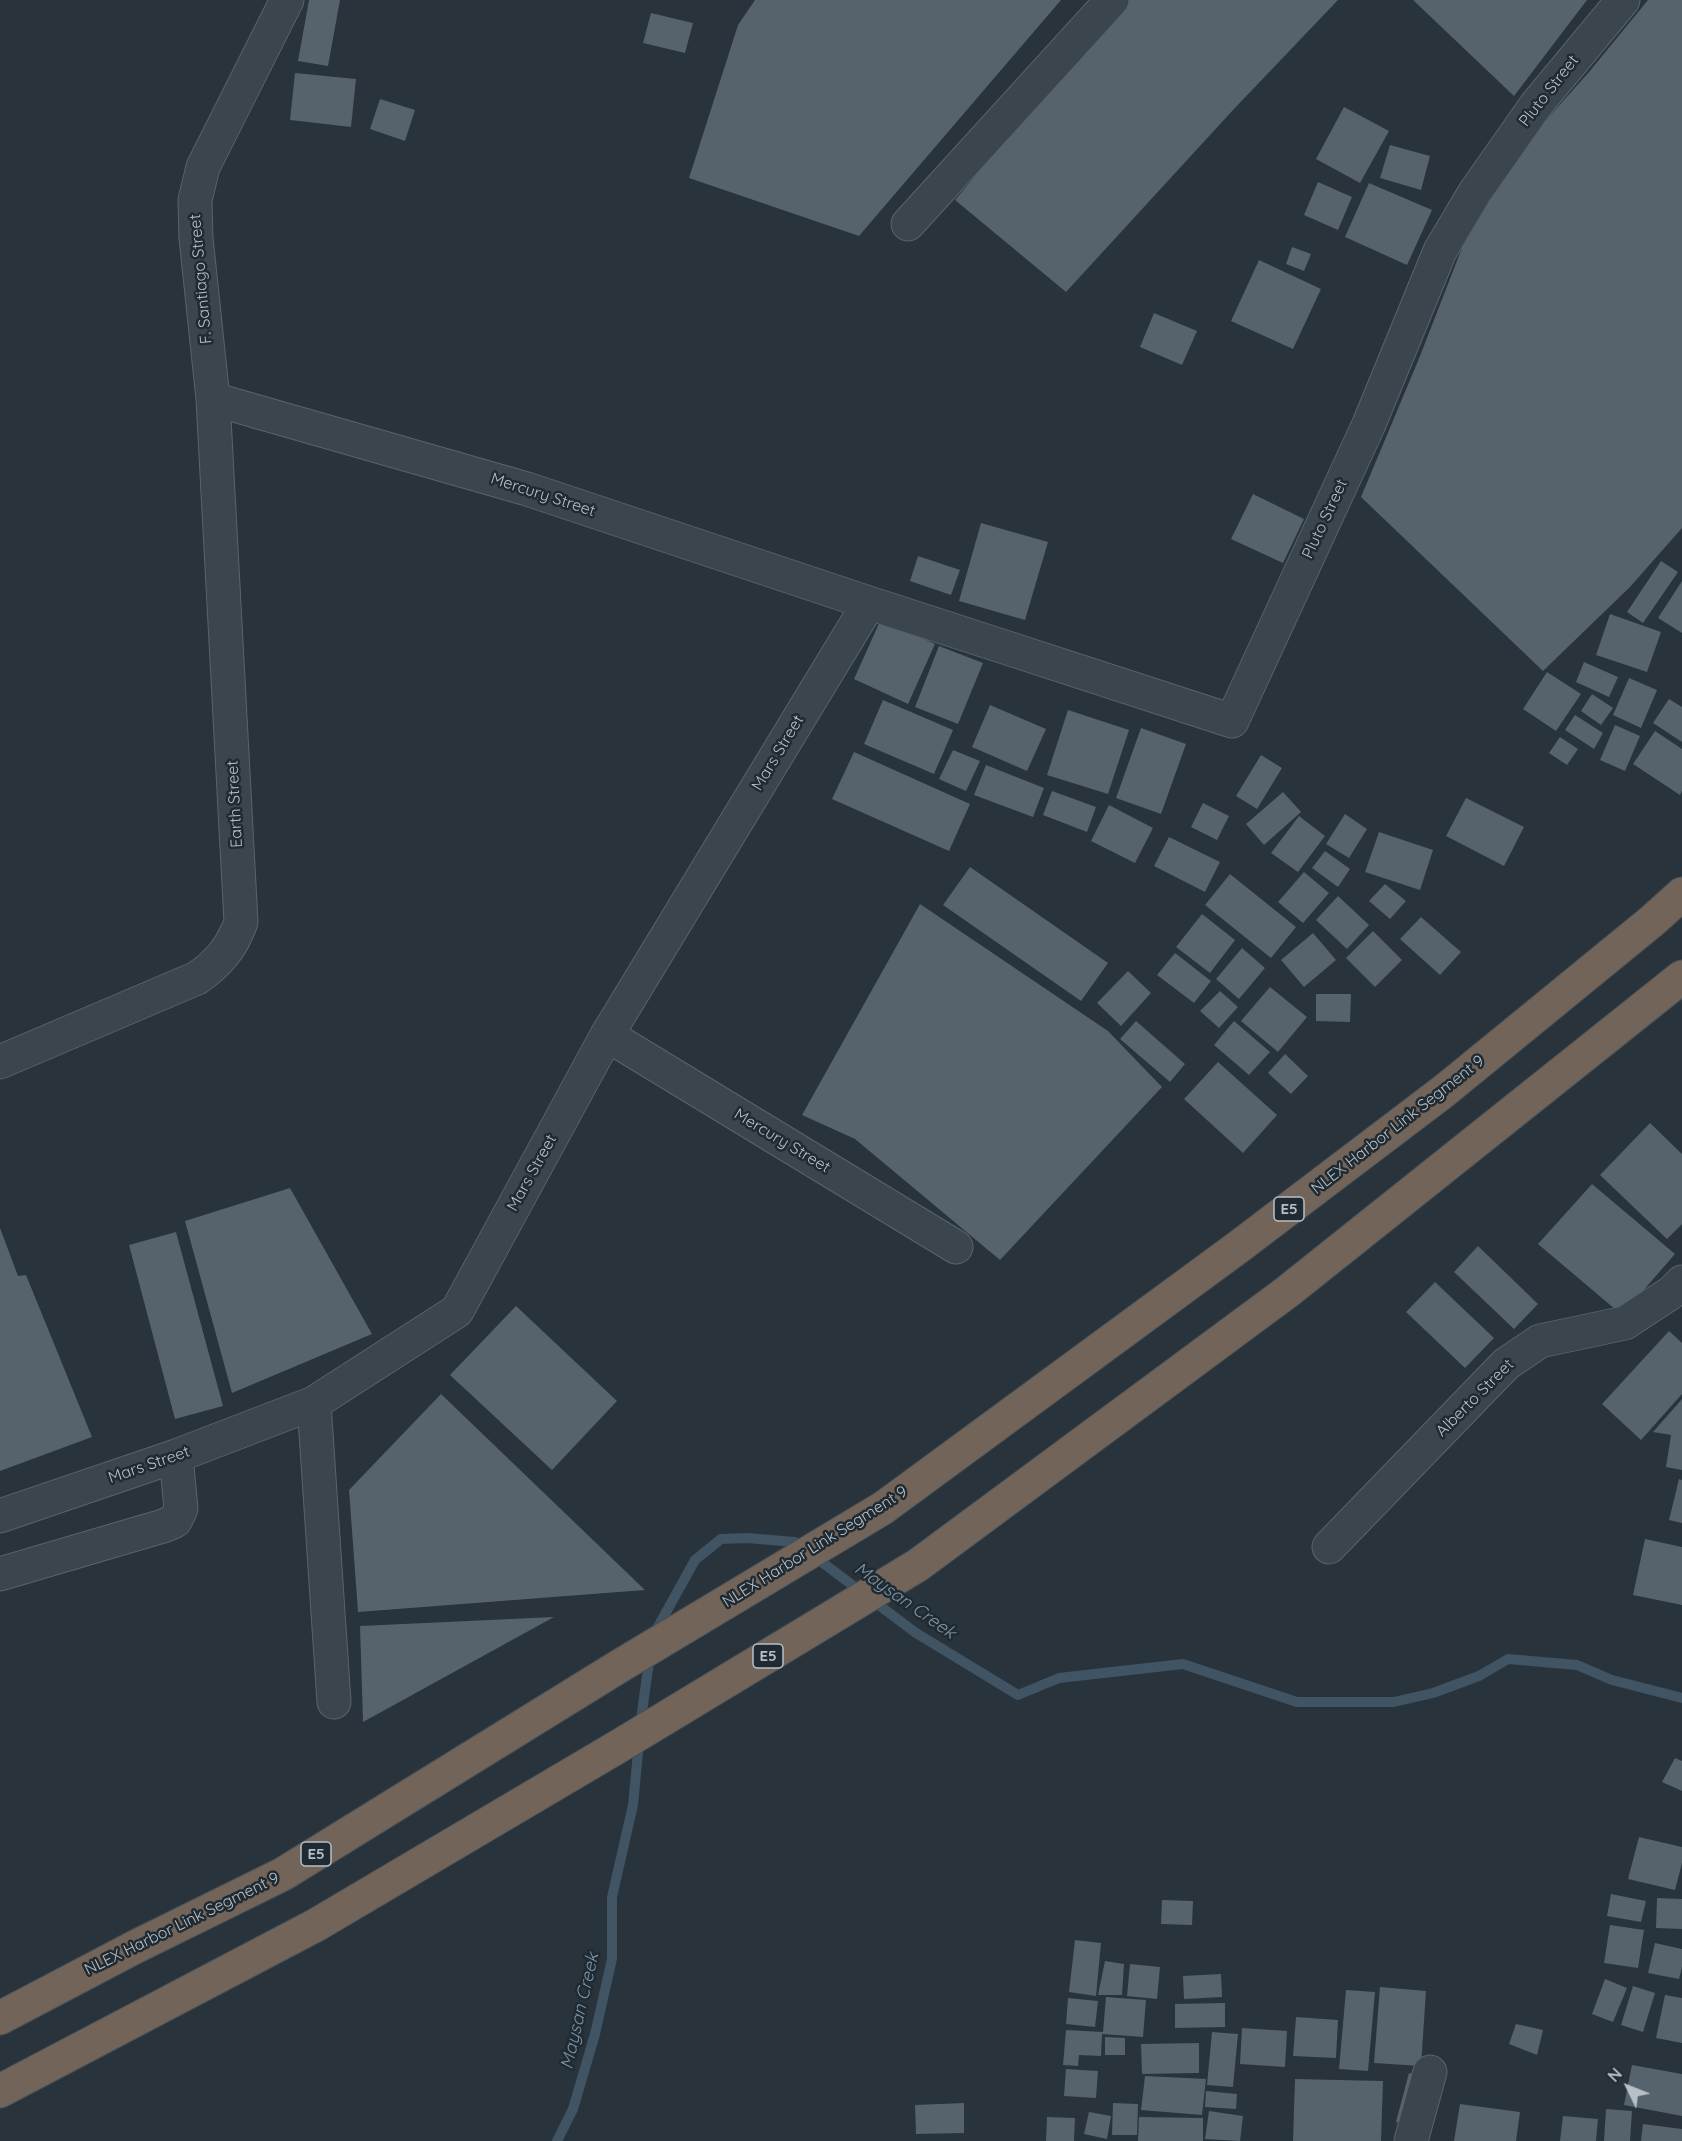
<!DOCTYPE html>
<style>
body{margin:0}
#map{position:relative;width:1682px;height:2141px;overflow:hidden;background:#28333c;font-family:Quicksand,sans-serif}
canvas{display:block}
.north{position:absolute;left:1598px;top:2057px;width:60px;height:60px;-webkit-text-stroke:4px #202a32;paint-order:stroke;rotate:313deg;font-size:16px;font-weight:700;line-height:24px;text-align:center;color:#b7c0c7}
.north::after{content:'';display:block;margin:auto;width:21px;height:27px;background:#b7c0c7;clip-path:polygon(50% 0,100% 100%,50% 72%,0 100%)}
</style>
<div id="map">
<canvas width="1682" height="2141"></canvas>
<div class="north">N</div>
</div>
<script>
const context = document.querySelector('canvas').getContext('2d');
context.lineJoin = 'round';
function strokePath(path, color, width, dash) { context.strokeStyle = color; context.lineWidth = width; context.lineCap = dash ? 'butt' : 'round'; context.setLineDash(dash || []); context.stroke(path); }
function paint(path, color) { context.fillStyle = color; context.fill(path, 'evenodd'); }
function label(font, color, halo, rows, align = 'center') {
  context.font = font + ' Quicksand,sans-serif'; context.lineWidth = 5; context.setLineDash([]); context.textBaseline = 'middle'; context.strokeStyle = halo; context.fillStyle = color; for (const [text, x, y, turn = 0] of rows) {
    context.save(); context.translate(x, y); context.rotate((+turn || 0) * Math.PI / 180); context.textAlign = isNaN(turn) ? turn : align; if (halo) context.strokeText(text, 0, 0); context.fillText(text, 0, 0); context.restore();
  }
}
const stream = new Path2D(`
 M654,1634L695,1560L721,1539L747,1538L795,1542L916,1633L1018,1695L1059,1678L1183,1664L1297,1702H1394L1433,1693L1479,1676L1508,1659L1577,1665L1612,1680L1682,1698
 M640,1726L650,1655
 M557,2141L573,2109L595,2034L612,1959V1897L633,1805L639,1742`);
const building = new Path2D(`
 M309,0H340L328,66L298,61Z
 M755,0H1061L859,236L689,178L738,25Z
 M1123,0H1338L1233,110L1066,292L955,200Z
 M1413,0H1587L1514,96Z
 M1648,0H1682V528L1630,587L1543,671L1361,497L1420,356L1474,217L1532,136L1589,72Z
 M651,13L693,23L685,53L643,43Z
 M295,73L356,79L351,127L290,120Z
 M380,99L415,110L405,141L370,129Z
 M1344,107L1389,131L1360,183L1316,159Z
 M1390,145L1430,156L1421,190L1380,178Z
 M1318,182L1352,197L1338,230L1304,215Z
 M1369,183L1432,210L1407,265L1345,237Z
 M1292,247L1311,254L1304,271L1286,264Z
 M1259,260L1321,289L1293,349L1231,321Z
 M1154,313L1197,331L1182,365L1140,347Z
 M1253,494L1304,519L1283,563L1231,539Z
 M981,523L1048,542L1025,620L959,601Z
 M918,556L960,570L951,595L910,581Z
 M1661,561L1678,572L1643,623L1627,612Z
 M1682,581V633L1658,618Z
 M1610,614L1661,632L1647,672L1596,655Z
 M881,619L935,644L908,704L854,679Z
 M939,646L983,663L958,724L915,707Z
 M1584,662L1618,677L1609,697L1576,682Z
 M1547,672L1581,694L1556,731L1523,709Z
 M1629,678L1657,690L1641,728L1613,715Z
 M1592,694L1613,708L1601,725L1581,711Z
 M1669,699L1682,707V742L1653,723Z
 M883,700L953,730L934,774L864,744Z
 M990,705L1046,729L1027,771L972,747Z
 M1068,710L1129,730L1108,794L1047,775Z
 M1575,715L1603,733L1594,749L1565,730Z
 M1615,725L1640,736L1625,771L1600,760Z
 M1141,728L1186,744L1161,814L1116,798Z
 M1655,731L1682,749V791L1680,795L1633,764Z
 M1560,737L1578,749L1567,765L1549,753Z
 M953,750L980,761L966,791L939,779Z
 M854,752L970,804L949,851L832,799Z
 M1261,755L1282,768L1257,809L1236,796Z
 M986,765L1044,788L1033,817L974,795Z
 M1052,791L1096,807L1087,832L1043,815Z
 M1283,792L1301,812L1264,845L1246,824Z
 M1466,798L1524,827L1504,866L1446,836Z
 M1203,803L1229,816L1217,840L1191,827Z
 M1109,805L1153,828L1135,863L1091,841Z
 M1345,814L1367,829L1349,858L1326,844Z
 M1299,816L1325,836L1298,872L1271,853Z
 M1379,832L1433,850L1420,890L1365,872Z
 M1169,837L1220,862L1205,892L1154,866Z
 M1325,851L1350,869L1338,887L1312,868Z
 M970,867L1108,963L1081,1001L943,905Z
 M1304,872L1329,893L1303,923L1278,902Z
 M1230,874L1296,927L1271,958L1205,905Z
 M1385,884L1406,901L1390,919L1369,901Z
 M1338,896L1369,925L1347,949L1316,920Z
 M920,904L1108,1031L1162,1087L1000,1260L855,1139L802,1115Z
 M1202,914L1235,940L1210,973L1176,947Z
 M1421,917L1461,952L1440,975L1400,939Z
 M1373,931L1402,960L1375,987L1346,958Z
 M1313,933L1336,960L1304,987L1281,960Z
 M1242,948L1265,968L1239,999L1216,979Z
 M1175,953L1211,981L1194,1003L1157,975Z
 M1128,971L1151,993L1121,1026L1097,1003Z
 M1270,987L1307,1017L1278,1052L1241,1021Z
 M1220,991L1238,1007L1219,1028L1200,1011Z
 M1316,994H1351L1350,1022L1316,1021Z
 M1136,1021L1185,1064L1170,1082L1120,1039Z
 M1234,1021L1270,1052L1249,1075L1214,1045Z
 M1285,1054L1308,1076L1291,1094L1268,1073Z
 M1218,1062L1277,1115L1243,1153L1184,1099Z
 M1650,1123L1682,1154V1224L1667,1239L1600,1175Z
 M1592,1184L1675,1254L1622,1315L1538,1244Z
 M290,1188L372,1334L232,1393L185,1221Z
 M0,1228L18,1276L26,1275L92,1437L0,1471Z
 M176,1232L223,1406L175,1419L129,1245Z
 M1478,1246L1538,1304L1514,1329L1454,1272Z
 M1435,1282L1494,1338L1465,1368L1406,1312Z
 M516,1306L617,1401L552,1470L450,1375Z
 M1669,1331L1682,1343V1394L1641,1440L1602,1404Z
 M441,1394L645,1590L358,1612L349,1490Z
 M1682,1399V1470L1666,1467L1671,1435L1653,1432Z
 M1679,1479L1682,1480V1523L1669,1520Z
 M1645,1539L1682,1547V1605L1633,1595Z
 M554,1617L363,1722L360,1626Z
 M1675,1758L1682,1761V1791L1662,1782Z
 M1639,1837L1682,1847V1863L1675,1890L1628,1879Z
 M1611,1894L1646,1901L1641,1922L1607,1916Z
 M1657,1898L1682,1899V1929L1656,1928Z
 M1162,1900L1193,1901L1192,1925L1161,1924Z
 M1610,1925L1644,1930L1638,1968L1604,1963Z
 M1075,1940L1101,1943L1096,1996L1069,1992Z
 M1655,1943L1682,1949V1967L1679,1979L1648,1973Z
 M1105,1961L1124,1964L1122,1995H1098Z
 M1130,1964L1160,1967L1157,1999L1127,1996Z
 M1221,1974L1222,1997L1184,1999L1183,1976Z
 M1605,1979L1627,1988L1613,2022L1592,2014Z
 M1633,1986L1655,1993L1643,2032L1621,2025Z
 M1380,1987L1426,1991L1421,2066L1374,2063Z
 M1346,1990L1375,1992L1368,2071L1339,2069Z
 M1665,1995L1682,1998V2043L1656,2038Z
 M1106,1997L1146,2000L1143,2037L1102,2034L1101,2056L1079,2055L1078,2066L1063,2065L1066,2030L1103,2032Z
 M1068,1998L1098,2001L1095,2027L1066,2024Z
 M1225,2003V2027L1175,2028V2004Z
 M1296,2017L1338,2020L1336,2058L1293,2056Z
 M1516,2024L1543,2030L1537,2055L1509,2044Z
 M1242,2028L1287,2031L1285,2067L1240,2064Z
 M1212,2032L1238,2034L1233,2087L1207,2085Z
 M1105,2037L1125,2038V2055H1105Z
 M1199,2043V2073L1142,2074L1141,2044Z
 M1632,2065L1682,2074V2116L1624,2105Z
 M1066,2069L1098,2071L1096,2098L1064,2096Z
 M1409,2073L1422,2076L1410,2126L1396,2122Z
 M1145,2076L1206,2079L1202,2115L1141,2110Z
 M1295,2079L1383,2081L1381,2141H1293Z
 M1206,2091L1237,2094L1236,2109L1205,2107Z
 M964,2103V2133L916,2134L915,2105Z
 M1113,2103L1138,2104L1137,2135H1112Z
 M1460,2104L1520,2112L1516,2141H1454Z
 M1606,2109L1632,2111L1630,2141H1604Z
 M1209,2111L1243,2116L1240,2141L1205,2139Z
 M1089,2112L1111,2116L1107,2139L1084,2134Z
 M1563,2116L1598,2119L1596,2141H1560Z
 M1047,2117L1075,2118L1074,2141H1046Z
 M1139,2117L1203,2118V2141H1138Z
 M1643,2124L1682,2129V2141H1641Z`);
const minor = new Path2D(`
 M908,224L1112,0
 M213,399L527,489L869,603L1232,721L1369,424L1440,251L1475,192L1536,105L1623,0
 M607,1035L956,1247
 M0,1062L197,978C219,963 232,947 241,922L213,399L196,238L195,200L203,167L287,0
 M314,1403L334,1702
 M0,1516L176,1456L314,1403L457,1311L607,1035L869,603
 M1329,1547L1506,1364L1540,1341L1625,1323L1672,1292L1682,1282
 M0,1574L163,1526L175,1521L181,1509L176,1456
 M1411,2141L1430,2072`);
const highway = new Path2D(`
 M0,2018L135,1947L283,1874L618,1667L883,1508L1237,1248L1444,1091L1652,921L1682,894
 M0,2091L316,1925L619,1746L918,1565L1287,1292L1682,977`);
const shields = [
 [1289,1209,30],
 [768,1656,30],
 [316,1854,30]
];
const shieldNames = [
 ["E5",1289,1209],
 ["E5",768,1656],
 ["E5",316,1854]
];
const streetNames = [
 ["Pluto Street",1549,91,-52],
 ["F. Santiago Street",201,279,-95],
 ["Mercury Street",543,495,18],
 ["Pluto Street",1325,519,-65],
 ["Mars Street",778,753,-59],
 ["Earth Street",235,804,-93],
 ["NLEX Harbor Link Segment 9",1398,1125,-38],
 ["Mercury Street",782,1141,31],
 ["Mars Street",532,1173,-61],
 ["Alberto Street",1475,1398,-45],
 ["Mars Street",149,1465,-19],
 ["NLEX Harbor Link Segment 9",815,1547,-32],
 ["NLEX Harbor Link Segment 9",182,1924,-26]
];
const waterNames = [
 ["Maysan Creek",905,1601,35],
 ["Maysan Creek",580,2011,-77]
];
strokePath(stream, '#405463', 10);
paint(building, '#56626c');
strokePath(minor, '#59636a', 35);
strokePath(highway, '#465057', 35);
strokePath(minor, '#3b454d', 33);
strokePath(highway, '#726459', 33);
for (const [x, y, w] of shields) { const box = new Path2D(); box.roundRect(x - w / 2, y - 12, w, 24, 4.5); context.fillStyle = '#202a32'; context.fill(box); strokePath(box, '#b7c0c7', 1.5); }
label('bold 15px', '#b7c0c7', null, shieldNames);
label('16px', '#b7c0c7', '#202a32', streetNames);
label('italic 18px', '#7c95a7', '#202a32', waterNames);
</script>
